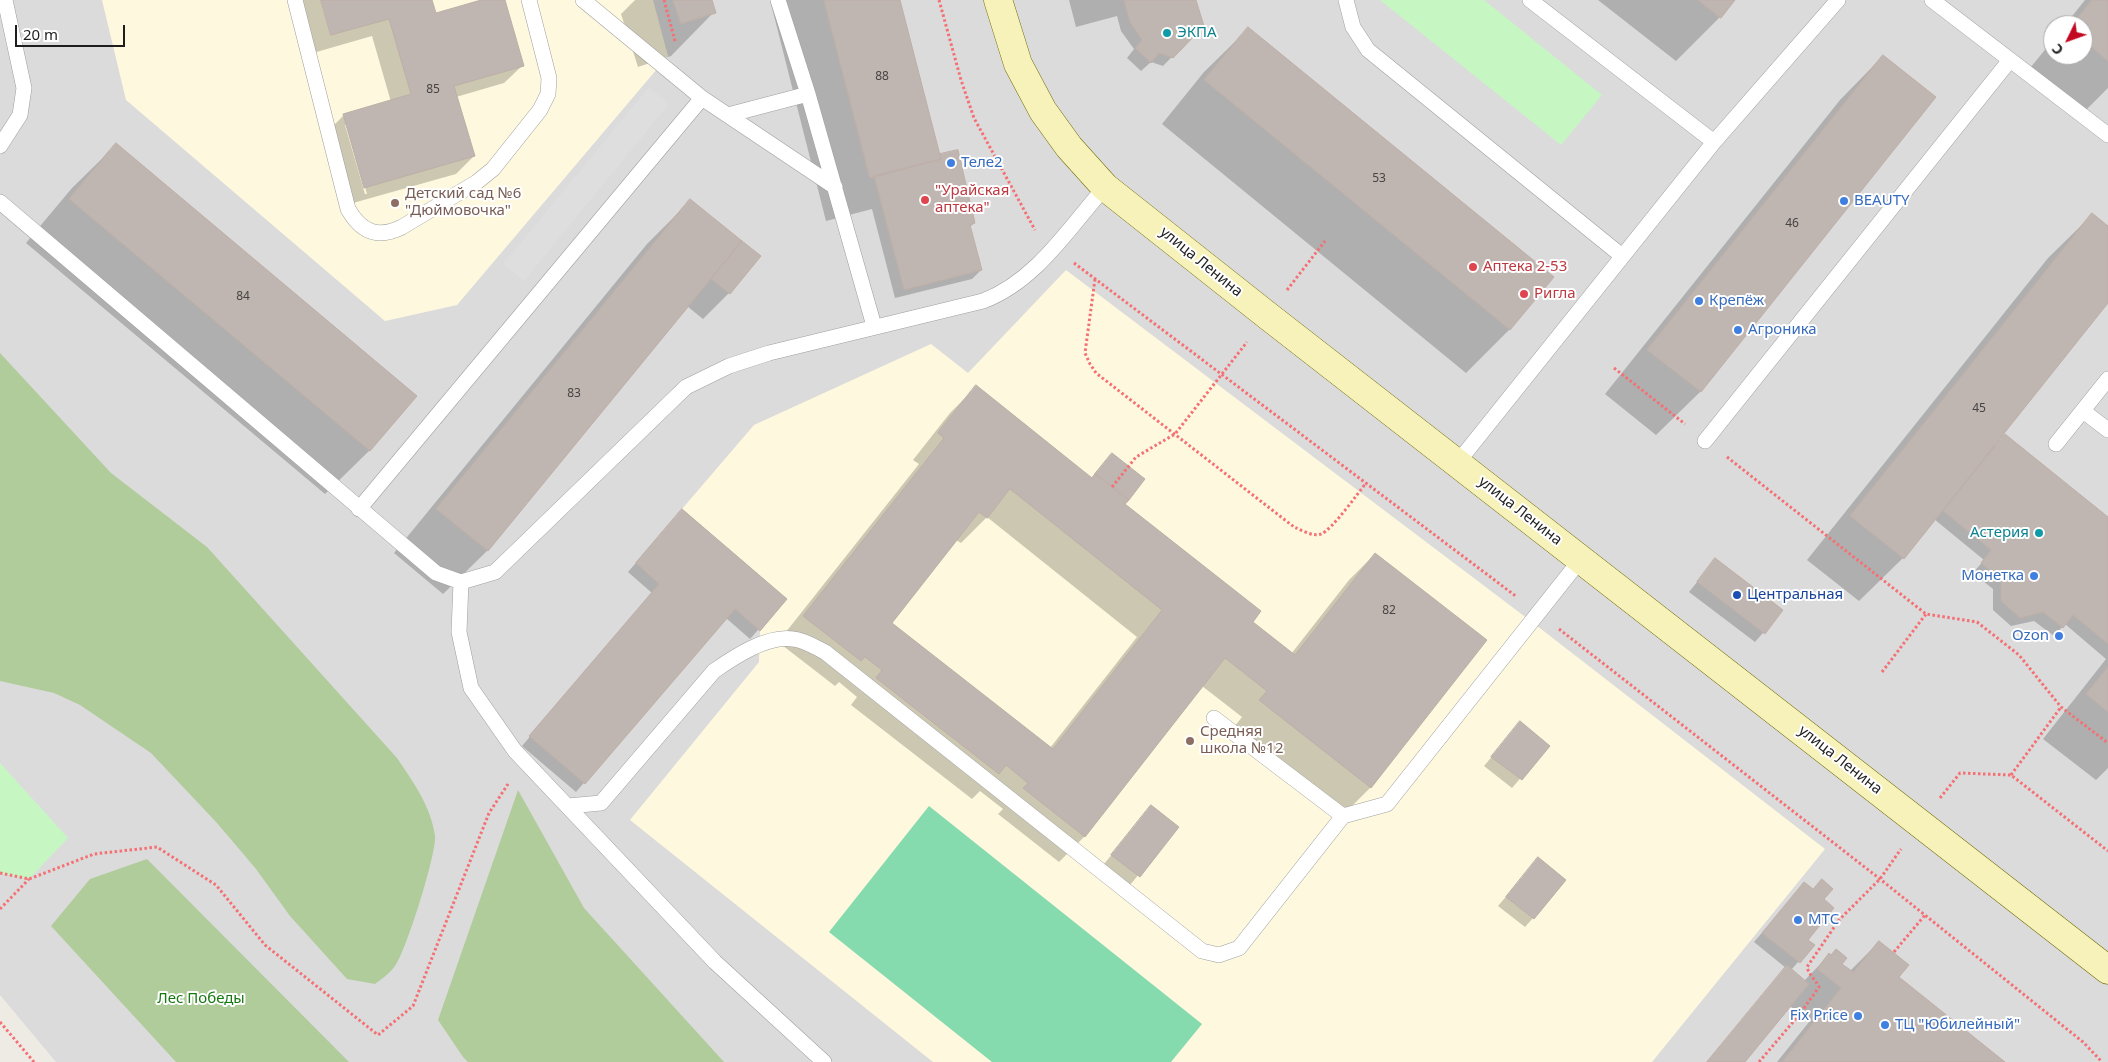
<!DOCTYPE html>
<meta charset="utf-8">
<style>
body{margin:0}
#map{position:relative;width:2108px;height:1062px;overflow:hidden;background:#eeeae4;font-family:"Noto Sans",sans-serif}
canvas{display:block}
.north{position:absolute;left:2043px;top:15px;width:50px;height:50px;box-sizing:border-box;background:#fff;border:1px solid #a5a5a5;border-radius:50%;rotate:228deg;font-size:14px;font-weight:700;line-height:20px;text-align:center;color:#1e1e1e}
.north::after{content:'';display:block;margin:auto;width:18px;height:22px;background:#c30922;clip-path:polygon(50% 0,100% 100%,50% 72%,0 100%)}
.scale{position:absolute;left:15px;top:25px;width:110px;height:22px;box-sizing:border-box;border:2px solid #1e1e1e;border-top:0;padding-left:6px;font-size:15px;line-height:18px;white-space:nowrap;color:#1e1e1e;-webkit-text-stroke:4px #fff;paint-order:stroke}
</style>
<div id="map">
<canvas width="2108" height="1062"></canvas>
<div class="north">С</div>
<div class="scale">20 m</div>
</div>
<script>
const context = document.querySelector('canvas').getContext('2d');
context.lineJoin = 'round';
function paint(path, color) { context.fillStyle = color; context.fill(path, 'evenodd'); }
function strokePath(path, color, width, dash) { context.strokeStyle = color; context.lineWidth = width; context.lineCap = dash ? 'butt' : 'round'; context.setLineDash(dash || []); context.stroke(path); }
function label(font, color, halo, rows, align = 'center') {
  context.font = font + ' "Noto Sans",sans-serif'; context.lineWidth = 4; context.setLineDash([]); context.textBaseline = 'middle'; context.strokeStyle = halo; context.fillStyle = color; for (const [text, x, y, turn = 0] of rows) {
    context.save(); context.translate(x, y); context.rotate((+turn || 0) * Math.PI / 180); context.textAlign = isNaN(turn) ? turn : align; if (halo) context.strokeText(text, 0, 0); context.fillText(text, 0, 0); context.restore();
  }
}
const residential = new Path2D(`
 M0,0H2108V1062H56L0,995ZM2053,25H2083V55H2053Z`);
const education = new Path2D(`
 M102,0H653L668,56L457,305L385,321L126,100Z
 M1066,270L1532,622L1825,849L1652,1062H933L630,820L759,662L760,631L787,599L682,509L754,425L931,344L968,373Z`);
const forest = new Path2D(`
 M0,353L111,473L207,547L397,758C413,782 431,806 435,836C437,852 406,952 395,966C390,973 382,979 375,984L347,979L290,916L256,869L217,823L151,753L80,705L54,693L0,681Z
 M518,790L584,908L724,1062H468L463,1057L438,1020Z
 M147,859L349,1062H176L51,926L90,879Z`);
const park = new Path2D(`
 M1380,0H1484L1602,95L1561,145Z
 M0,763L68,838L29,879L0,873Z`);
const pitch = new Path2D(`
 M929,806L1202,1024L1171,1062H992L829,932Z`);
const parking = new Path2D(`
 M649,87L669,104L524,281L503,264Z`);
const shadow = new Path2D(`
 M298,0H431L435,15L485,0H503L522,66L504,83L456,97L474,156L456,174L346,205L326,133L344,115L391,102L372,36L313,53ZM345,125H347L367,194H365Z
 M635,0H710L714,12L671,56L638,67L621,14Z
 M770,0H899L939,157L940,155L974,223L970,227L981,270L972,279L895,298L872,209L826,221Z
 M1069,0H1195L1202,26L1163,66L1151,62L1141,71L1127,58L1134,49L1121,31L1117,16L1076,27Z
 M1598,0H1733L1720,17L1676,61Z
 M2085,0H2108V88L2080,116L2026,73L2053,40V55H2083V25H2065Z
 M1248,29L1510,329L1466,373L1162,124L1204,72Z
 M1883,56L1934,98L1700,392L1656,435L1605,394L1840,100Z
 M116,145L415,396L369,451L325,494L26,243L72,188Z
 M690,201L759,257L729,293L703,319L687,306L487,551L443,594L394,553L647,244Z
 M2092,215L2108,228V301L1993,445L1994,447L2005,436L2108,518V768L2096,780L2043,739L2106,659L2065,624L2054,636L2034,621L2011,626L1993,610V589L1973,573L1984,560L1934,519L1903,558L1859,601L1807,560L2048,258Z
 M976,387L1091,478L1112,454L1123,504L1251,623L1291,654L1349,580L1375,554L1485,641L1370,788L1344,814L1234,727L1242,717L1202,686L1085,836L1059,862L998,814L1003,809L980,791L972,799L851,705L857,697L839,682L835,686L778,642L919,464L913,460L950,413ZM987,517L1137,637L1050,748L890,623L956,540L961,543Z
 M673,520L785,599L750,639L726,618L576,792L522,746L652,593L628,572Z
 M1715,560L1782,611L1755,642L1689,592Z
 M1520,723L1548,746L1512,788L1484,766Z
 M1151,807L1177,828L1130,885L1104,864Z
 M1538,859L1533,918L1525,927L1498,906Z
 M1804,884L1823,899L1807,940L1813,945L1791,970L1804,981L1829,955L1850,971L1879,942L1897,977L2003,1062H1777L1809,1022L1790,1006L1744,1062H1707L1786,968L1754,942Z`);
const building = new Path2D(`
 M321,0H432L436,13L481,0H505L524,66L454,86L475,156L364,188L343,114L411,94L389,19L331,35Z
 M673,0H712L716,13L681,24Z
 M824,0H900L941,159L870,178Z
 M1124,0H1196L1204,26L1173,58L1159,53L1151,63L1135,48L1142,40L1130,22Z
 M1698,0H1735L1721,18Z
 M2092,0H2108V61L2083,40V25H2072Z
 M1248,27L1554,277L1510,330L1204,80Z
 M1883,55L1936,97L1701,392L1647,350Z
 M116,143L417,396L370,451L69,199Z
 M958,150L975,223L970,225L982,270L904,290L874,176L941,159L940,154Z
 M690,199L742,241L488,551L436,509Z
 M2092,213L2108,226V303L1904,559L1850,516Z
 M742,241L761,256L730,294L711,279Z
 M976,385L1092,478L1095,474L1129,500L1125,504L1261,611L1253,622L1295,655L1375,553L1487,640L1371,788L1259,700L1267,691L1225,658L1085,837L1023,788L1028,783L1006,765L999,774L876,678L882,670L865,657L861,661L803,616L944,438L938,433ZM1010,489L1162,610L1053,749L892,623L979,512L987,518Z
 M2005,434L2108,517V644L2073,615L2063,628L2043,612L2020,618L2001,601V580L1981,563L1991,550L1943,511Z
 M1112,453L1145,479L1129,500L1095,474Z
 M682,509L787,599L760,631L735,609L585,784L529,736L659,584L636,563Z
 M1715,558L1783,610L1765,634L1697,582Z
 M2108,667V712L2086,694Z
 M1520,721L1550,746L1522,780L1491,757Z
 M1151,805L1179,827L1140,877L1111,855Z
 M1538,857L1566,880L1534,919L1506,897Z
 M1822,879L1833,889L1824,899L1834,908L1808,940L1815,945L1800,963L1762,933L1804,882L1813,889Z
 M1879,941L1909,965L1899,977L2005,1062H1782L1841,988L1817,969L1829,953L1831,955L1836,949L1841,953L1847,958L1842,964L1853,972Z
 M1787,965L1809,984L1745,1062H1707Z`);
const path = new Path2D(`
 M664,0L675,41
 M939,0L961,80L974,118L1035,230
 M1074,263L1517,597
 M1095,279L1085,353L1090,364L1096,373L1294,527C1302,530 1312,537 1321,534C1332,530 1358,493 1366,483
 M1287,290L1325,241
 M1614,368L1685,424
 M1727,457L1926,614L1977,622L2019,655L2061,707L2108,743
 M1112,487L1136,457L1175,434L1247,342
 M1559,629L1880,879L2083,1042L2102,1062
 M1882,672L1926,614
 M2011,775L2061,707
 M1940,798L1960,773L2011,775L2108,851
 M0,873L29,879L94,854L157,847L216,885L265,945L378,1035L413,1006L489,813L508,784
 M0,909L29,879
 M1894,952L1925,915
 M0,1022L34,1062
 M1759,1062L1799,1015L1819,987C1815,979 1809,975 1807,967L1839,920L1880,879L1901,849`);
const lane = new Path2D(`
 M295,0L348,209C361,232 378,239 402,227L477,182L493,169L540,110L548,94L549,78L529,0
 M583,0L702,98
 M778,0L808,94L874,326
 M1346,0L1353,27L1368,50L1622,256
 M1530,0L1714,142
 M1932,0L2108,135
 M728,115L808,94
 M0,146L20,115L24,88L5,0
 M0,202L436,573L461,582L495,572L686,387L729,366L769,353L983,301C1036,281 1069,228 1105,187
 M2083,411L2108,430
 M1705,441L2010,60
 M2056,444L2108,379
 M1458,462L1714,142L1838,0
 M359,509L702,98L835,187
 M461,582L459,632L471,688L515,751L715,962L824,1062
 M1214,718L1343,816L1387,804L1581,559
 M568,806L601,803L714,671C734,657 767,635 793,639C804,640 815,647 825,652L1202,951L1219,955L1239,948L1343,816`);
const secondary = new Path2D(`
 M998,0L1018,64L1043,111L1069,147L1105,187L1268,316L2108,970`);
const markers = [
 [1167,33,5,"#0f9aa8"],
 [951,163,5,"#3f7fe0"],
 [925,200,5,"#e0444e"],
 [1844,201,5,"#3f7fe0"],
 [395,203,5,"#8d6e63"],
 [1473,267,5,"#e0444e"],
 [1524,294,5,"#e0444e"],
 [1699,301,5,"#3f7fe0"],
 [1738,330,5,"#3f7fe0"],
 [2039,533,5,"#0f9aa8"],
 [2034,576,5,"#3f7fe0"],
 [1737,595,5,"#1a4fb4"],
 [2059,636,5,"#3f7fe0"],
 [1190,741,5,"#8d6e63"],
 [1798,920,5,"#3f7fe0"],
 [1858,1016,5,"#3f7fe0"],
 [1885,1025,5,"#3f7fe0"]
];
const numberNames = [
 ["88",882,77],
 ["85",433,90],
 ["53",1379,179],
 ["46",1792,224],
 ["84",243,297],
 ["83",574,394],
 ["45",1979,409],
 ["82",1389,611]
];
const cultureNames = [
 ["ЭКПА",1177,33],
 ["Астерия",2029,533,"right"]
];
const shopNames = [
 ["Теле2",961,163],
 ["BEAUTY",1854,201],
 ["Крепёж",1709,301],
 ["Агроника",1748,330],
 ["Монетка",2024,576,"right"],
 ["Ozon",2049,636,"right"],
 ["МТС",1808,920],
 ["Fix Price",1848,1016,"right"],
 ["ТЦ \"Юбилейный\"",1895,1025]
];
const healthNames = [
 ["\"Урайская",935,191],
 ["аптека\"",935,208],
 ["Аптека 2-53",1483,267],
 ["Ригла",1534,294]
];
const educationNames = [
 ["Детский сад №6",405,194],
 ["\"Дюймовочка\"",405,211],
 ["Средняя",1200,732],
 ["школа №12",1200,749]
];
const streetNames = [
 ["улица Ленина",1201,262,39],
 ["улица Ленина",1520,511,38],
 ["улица Ленина",1840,760,38]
];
const transitNames = [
 ["Центральная",1747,595]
];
const parkNames = [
 ["Лес Победы",201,999]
];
paint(residential, '#dcdbdb');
paint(education, '#fef9de');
paint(forest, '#b0cc9b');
paint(park, '#c6f7c3');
paint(pitch, '#85daae');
paint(parking, '#dedede');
paint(shadow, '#0003');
paint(building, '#bfb5b1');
strokePath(building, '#bfafa7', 1);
strokePath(lane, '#9f9f9f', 16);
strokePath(secondary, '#706d09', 29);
strokePath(path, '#f47074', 3, [2.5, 2.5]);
strokePath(lane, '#fff', 15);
strokePath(secondary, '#f7f2ba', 28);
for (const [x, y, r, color] of markers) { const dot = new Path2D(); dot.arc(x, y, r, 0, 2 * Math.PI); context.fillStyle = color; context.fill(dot); strokePath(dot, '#fff', 2); }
label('12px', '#464443', null, numberNames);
label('15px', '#0d838f', '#fff', cultureNames, 'left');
label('15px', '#366cbe', '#fff', shopNames, 'left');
label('15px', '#be3a42', '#fff', healthNames, 'left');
label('15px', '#785e54', '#fff', educationNames, 'left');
label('15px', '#1e1e1e', '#fff', streetNames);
label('15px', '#164399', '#fff', transitNames, 'left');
label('15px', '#157810', '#fff', parkNames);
</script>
